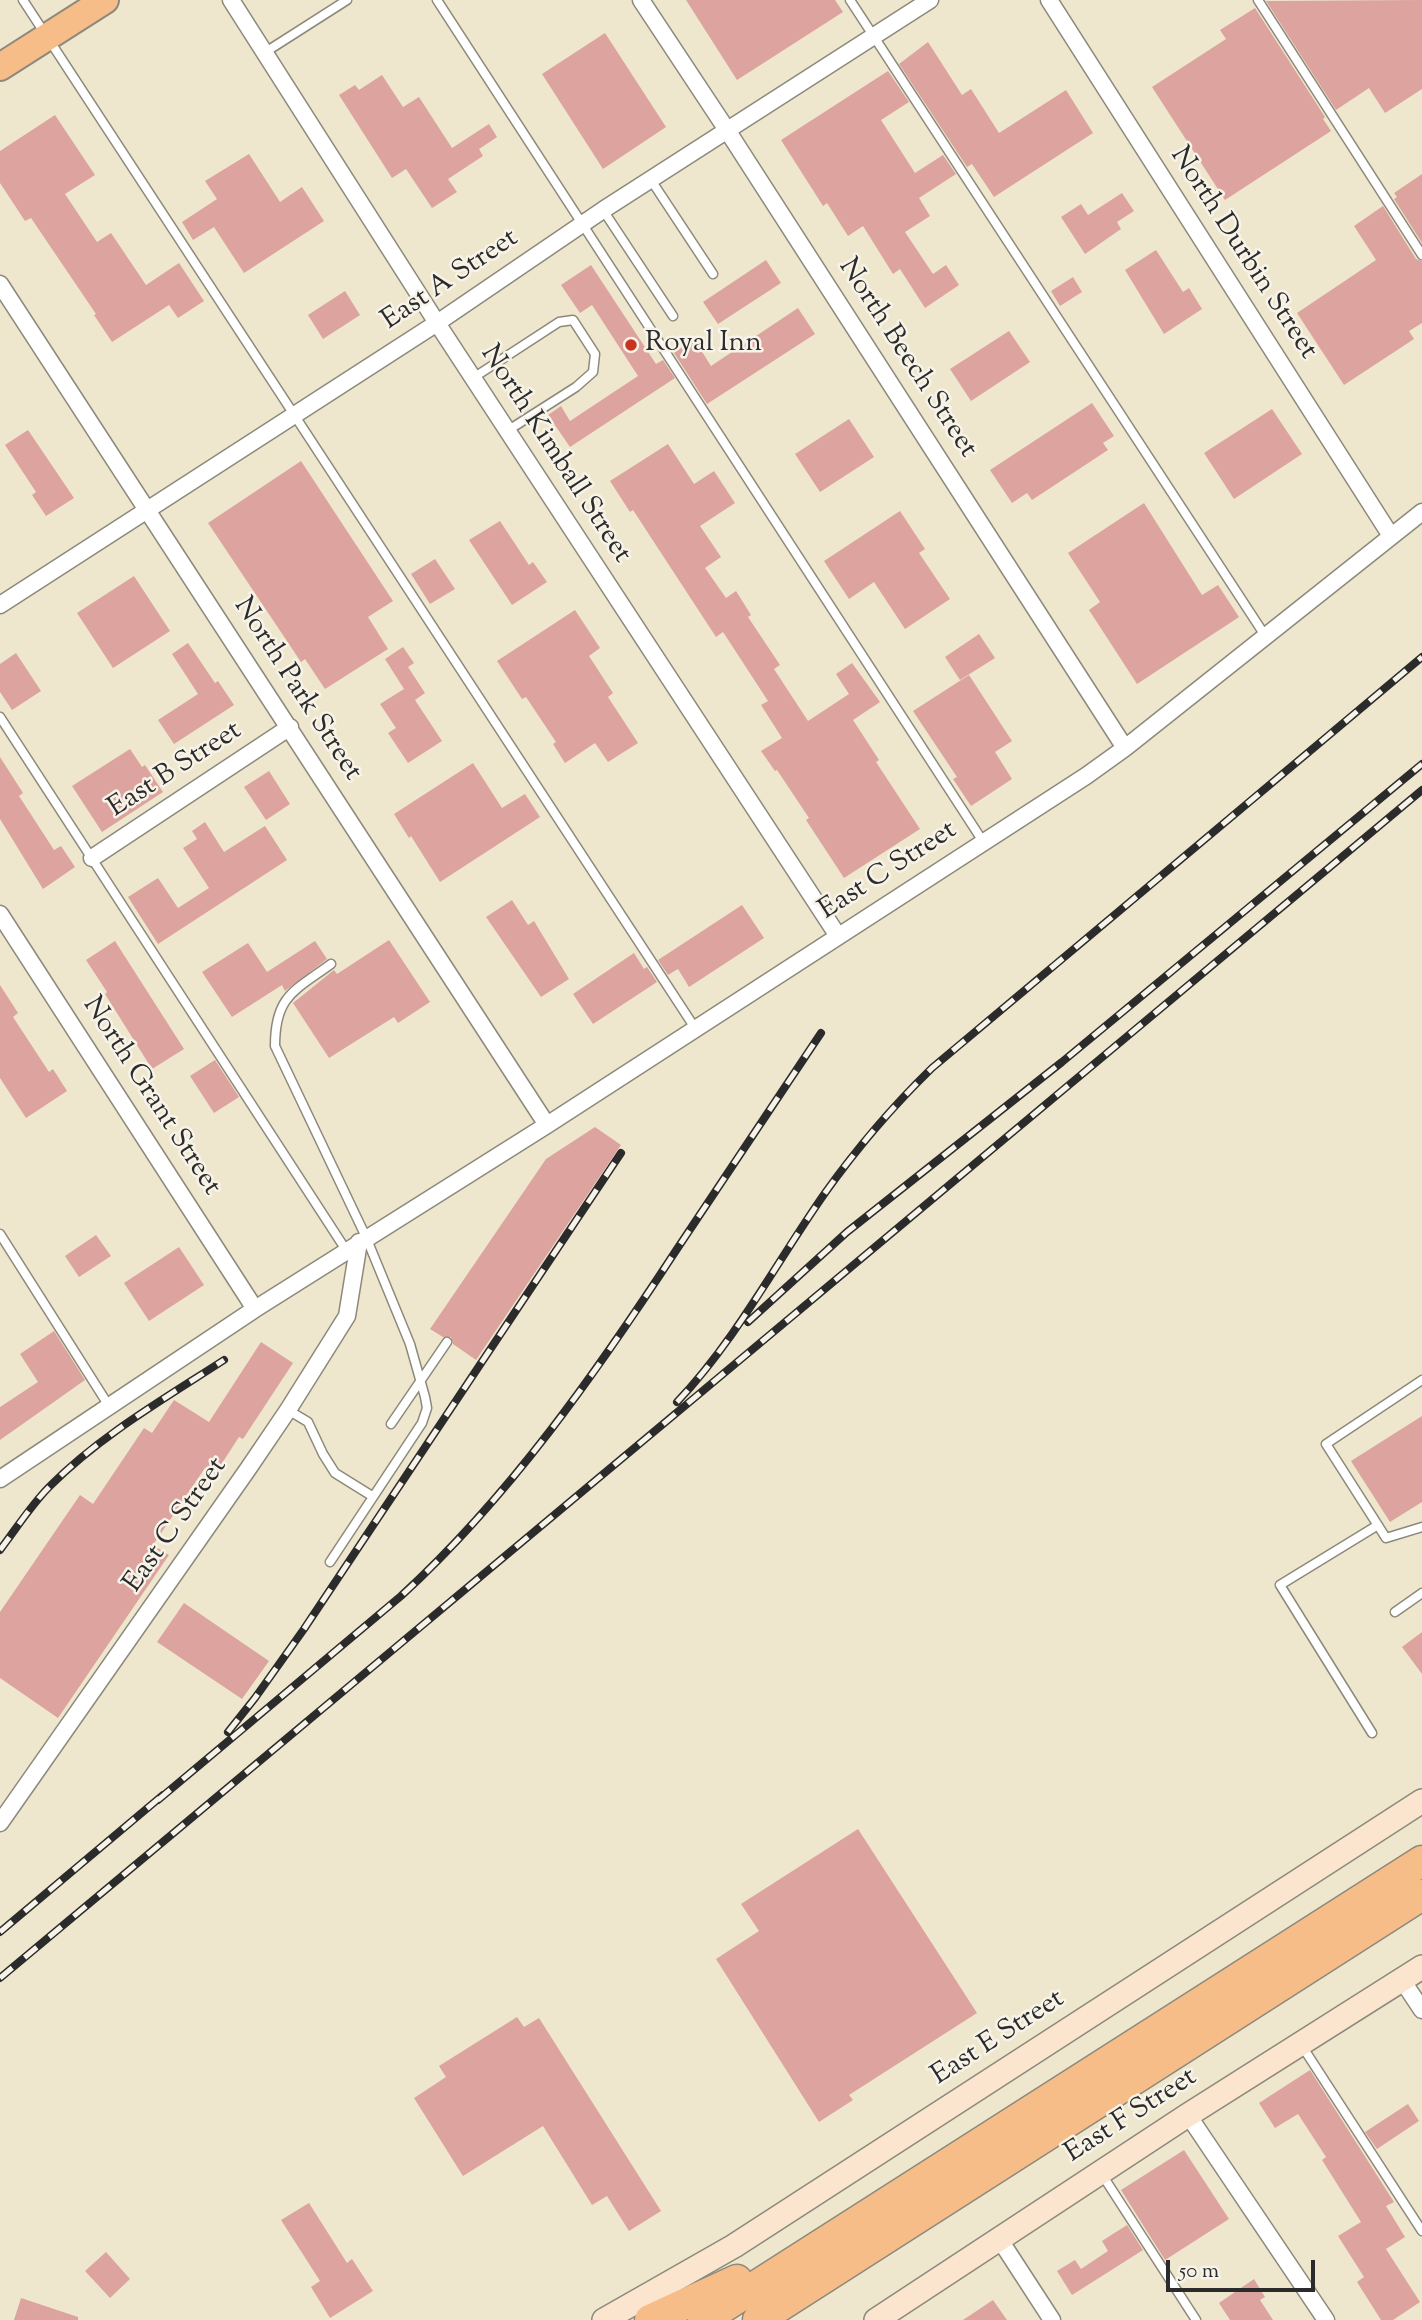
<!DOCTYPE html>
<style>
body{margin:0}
#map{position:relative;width:1422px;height:2320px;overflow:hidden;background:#eee7cd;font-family:"Sorts Mill Goudy",serif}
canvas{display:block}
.scale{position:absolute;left:1166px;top:2260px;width:149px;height:32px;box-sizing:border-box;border:4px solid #2b2b2b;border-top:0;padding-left:9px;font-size:21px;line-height:24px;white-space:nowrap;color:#2b2b2b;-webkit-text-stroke:5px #f7f3e8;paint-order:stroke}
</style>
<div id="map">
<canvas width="1422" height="2320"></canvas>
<div class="scale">50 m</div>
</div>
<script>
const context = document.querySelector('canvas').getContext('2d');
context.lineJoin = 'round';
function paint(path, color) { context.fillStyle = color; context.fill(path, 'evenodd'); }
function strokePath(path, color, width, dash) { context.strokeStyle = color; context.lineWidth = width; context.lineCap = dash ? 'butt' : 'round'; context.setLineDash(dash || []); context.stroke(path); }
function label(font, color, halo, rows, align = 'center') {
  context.font = font + ' "Sorts Mill Goudy",serif'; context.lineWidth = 5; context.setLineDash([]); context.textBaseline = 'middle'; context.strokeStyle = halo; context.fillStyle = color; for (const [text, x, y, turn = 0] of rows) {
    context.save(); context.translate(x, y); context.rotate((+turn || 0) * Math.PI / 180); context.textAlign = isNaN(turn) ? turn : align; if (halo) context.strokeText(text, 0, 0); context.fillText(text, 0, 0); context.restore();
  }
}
const building = new Path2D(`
 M686,0H835L843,12L737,80Z
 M1422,0V89L1385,113L1369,88L1336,110L1266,1Z
 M1255,8L1325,117L1323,119L1331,131L1225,200L1152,87L1226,39L1220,30Z
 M605,33L666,127L603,169L542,74Z
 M928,42L962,95L971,89L999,133L1066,90L1093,133L994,197L972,164L967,167L899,64Z
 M888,71L909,102L881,120L915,173L943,155L956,174L919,198L930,216L905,232L933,274L946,265L959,285L925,308L900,269L893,274L863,226L848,236L827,203L823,206L781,140Z
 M382,75L403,107L419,97L452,148L489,124L497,137L479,149L483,156L448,179L457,192L432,208L406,169L392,178L339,95L355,85L359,90Z
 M55,115L95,175L65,194L97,242L111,233L146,285L179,263L204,301L178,318L169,305L112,342L94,315L96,314L31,218L25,221L0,183V151Z
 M249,154L280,202L302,187L324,221L244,273L214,227L193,240L182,222L217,199L205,181Z
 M1422,174V243L1394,199L1397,197L1394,193Z
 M1122,193L1134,211L1117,222L1121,229L1085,254L1061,217L1081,204L1088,215Z
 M1383,206L1416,259L1422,261V323L1409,331L1414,339L1344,385L1297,313L1376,260L1354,226Z
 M1156,250L1183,292L1189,288L1202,309L1164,334L1125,270Z
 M766,260L781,283L718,324L703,302Z
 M591,265L656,364L663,360L675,378L570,447L548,415L561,406L570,421L638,376L592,305L580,313L561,285Z
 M1073,277L1082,292L1060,306L1051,291Z
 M345,291L360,315L323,339L308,315Z
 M798,308L815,334L707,404L674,353L694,339L711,366Z
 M1009,331L1030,362L971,401L950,369Z
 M1092,403L1114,436L1103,443L1108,450L1032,500L1027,493L1012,503L990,470Z
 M1272,409L1302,454L1234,499L1204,453Z
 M849,419L874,457L820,492L795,454Z
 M28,430L74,498L46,516L32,495L36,492L5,445Z
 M668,444L694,484L714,471L735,503L700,526L721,557L705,568L726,598L736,591L751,615L748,617L780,665L774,669L808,721L849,694L836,674L852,663L880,702L853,720L879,760L876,762L920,829L844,878L806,820L809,818L777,770L775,771L761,751L782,738L761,705L768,701L723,632L716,637L633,510L630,512L610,481Z
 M301,461L393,601L368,617L388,649L325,689L305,659L301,662L208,523Z
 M1144,503L1202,595L1218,585L1239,617L1137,684L1089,610L1100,602L1068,553Z
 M900,511L925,549L919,553L950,599L905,629L874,582L849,599L824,561Z
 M500,521L529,565L533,562L547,582L512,605L469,540Z
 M435,559L455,589L430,604L411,574Z
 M134,576L170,631L113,668L77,613Z
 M575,610L600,648L589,656L613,693L608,697L638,743L608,762L595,743L565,763L553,744L556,742L526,697L522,699L497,661Z
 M979,634L995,658L960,680L945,657Z
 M188,643L215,683L218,681L234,705L174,744L158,720L198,694L172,654Z
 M403,647L414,663L408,667L425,693L415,700L442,741L408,763L388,733L396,728L380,704L404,689L385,659Z
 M16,653L41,691L12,710L0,692V664Z
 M969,675L1012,741L995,752L1012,779L971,806L953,779L957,777L913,711Z
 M130,749L142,767L145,765L163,792L102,832L72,786Z
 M0,757L23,793L19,796L54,850L61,846L75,867L43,889L0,819Z
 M473,763L502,808L525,794L540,817L440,882L411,836L409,838L394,814Z
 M269,771L290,804L266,820L244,787Z
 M205,822L224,852L265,826L287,860L158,944L128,897L158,878L178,908L209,888L183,848L197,839L192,831Z
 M512,900L528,925L534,921L569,979L541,997L486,917Z
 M742,905L764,938L689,987L678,969L668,975L658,960Z
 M389,940L430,1002L398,1023L394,1017L329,1058L293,1003L334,970L337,974Z
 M115,941L184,1049L152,1069L105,994L107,992L86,960Z
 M315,941L327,959L285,991L282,985L232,1017L202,972L248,943L267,972Z
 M634,953L644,969L647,967L657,982L593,1024L573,994Z
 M0,985L18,1013L13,1017L49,1072L53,1069L67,1091L26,1118L0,1078Z
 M215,1060L239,1097L214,1113L190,1076Z
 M595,1127L621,1145L476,1360L453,1344L451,1337H443L430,1329L546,1159Z
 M96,1235L111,1256L79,1277L65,1256Z
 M179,1247L204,1285L149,1321L124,1283Z
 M54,1331L85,1380L0,1440V1407L38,1382L20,1354Z
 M261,1342L293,1363L243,1439L239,1437L215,1474L205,1468L153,1545L169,1555L58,1718L0,1678V1612L80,1495L93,1504L144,1428L152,1433L174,1400L209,1422Z
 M1422,1416V1502L1390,1522L1351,1461Z
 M184,1603L269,1661L242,1699L157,1642Z
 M1422,1632V1674L1402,1647Z
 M858,1829L977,2013L849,2095L853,2100L819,2122L716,1959L759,1931L741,1904Z
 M517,2017L524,2027L539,2018L661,2211L629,2231L607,2196L592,2205L543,2126L463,2176L414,2098L446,2077L439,2066Z
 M1310,2070L1394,2202L1386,2206L1405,2237L1386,2249L1420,2302L1393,2320H1381L1357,2282L1364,2277L1338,2236L1361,2222L1322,2160L1326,2157L1298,2114L1275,2128L1259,2103Z
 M1408,2104L1419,2121L1377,2149L1365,2132Z
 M1184,2150L1229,2219L1165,2260L1121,2190Z
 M309,2203L347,2263L352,2259L373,2291L330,2318L311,2287L320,2281L281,2220Z
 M1127,2225L1143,2250L1072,2295L1057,2271L1075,2260L1081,2269L1108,2251L1102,2241Z
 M106,2252L130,2279L110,2298L85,2271Z
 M1254,2279L1265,2297L1260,2300L1273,2320H1230L1219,2303Z
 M21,2298L78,2317V2320H14Z
 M993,2300L1007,2320H963Z`);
const lane = new Path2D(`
 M23,0L695,1028
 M437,0L984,843
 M850,0L1266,637
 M1258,0L1422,255
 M264,53L347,0
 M651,180L713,274
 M603,210L673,316
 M473,378L559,322L573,320L595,354L593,372L576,387L507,431
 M0,717L346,1250
 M0,1234L109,1406
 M1422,1380L1326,1444L1386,1538L1422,1527
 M288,1410L308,1422L323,1454L335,1473L372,1496
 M391,1424L447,1342
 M330,1562L422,1423L427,1408L425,1397L410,1344L366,1237L275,1046C275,996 294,991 331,964
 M1395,1612L1422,1593
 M1372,1733L1280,1585L1378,1525
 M1302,2046L1422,2231
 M1101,2173L1196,2320`);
const street = new Path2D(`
 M231,0L437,323L838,936
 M641,0L727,130L1125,748
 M1049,0L1391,536
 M0,284L547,1125
 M0,605L437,323L603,210L930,0
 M92,858L290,727
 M0,914L255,1309
 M0,1479L255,1309L547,1125L1086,776L1125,748L1422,512
 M0,1823L248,1469L288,1410L347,1316L359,1242
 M1402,1980L1422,2010
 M1188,2115L1326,2320
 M1000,2240L1052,2320`);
const secondary = new Path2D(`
 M604,2320L734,2246L1422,1801
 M876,2320L1188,2115L1422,1967`);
const primary = new Path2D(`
 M0,67L105,0`);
const highway = new Path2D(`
 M650,2320L737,2280
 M703,2320L1422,1861
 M758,2320L1422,1895`);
const rail = new Path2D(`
 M748,1322L847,1232L1062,1062L1422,764
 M677,1402C736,1340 776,1263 825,1193C857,1148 893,1106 932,1068L1422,657
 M0,1550C16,1529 31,1505 50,1486C101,1435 164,1399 224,1360
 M228,1732L255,1698L304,1629L621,1153
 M158,1800L401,1596C510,1496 596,1373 677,1249C725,1177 773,1105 821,1033
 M0,1932L163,1795
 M0,1978L1422,790`);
const markers = [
 [631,345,7,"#c8321e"]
];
const streetNames = [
 ["North Durbin Street",1242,254,57],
 ["East A Street",451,281,-34],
 ["North Beech Street",906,359,57],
 ["North Kimball Street",554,455,57],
 ["North Park Street",296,690,57],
 ["East B Street",176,771,-33],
 ["East C Street",889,872,-33],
 ["North Grant Street",150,1097,57],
 ["East C Street",177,1526,-55],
 ["East E Street",999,2039,-33],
 ["East F Street",1132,2117,-33]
];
const poiNames = [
 ["Royal Inn",645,345]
];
paint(building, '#dda39f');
strokePath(lane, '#8c897c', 11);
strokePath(street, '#8c897c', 19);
strokePath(secondary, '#8c897c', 26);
strokePath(primary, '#8c897c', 30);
strokePath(highway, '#8c897c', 33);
strokePath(lane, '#fff', 8);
strokePath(street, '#fff', 16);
strokePath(secondary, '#fce5cf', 23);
strokePath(primary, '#f7bd88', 26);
strokePath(highway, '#f7bd88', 30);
strokePath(rail, '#2b2b2b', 8);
strokePath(rail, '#f7f3e8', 5, [16]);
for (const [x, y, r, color] of markers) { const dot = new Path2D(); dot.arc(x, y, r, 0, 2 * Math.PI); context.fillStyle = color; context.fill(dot); strokePath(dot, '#f7f3e8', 2.5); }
label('28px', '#2b2b2b', '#f7f3e8', streetNames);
label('28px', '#2b2b2b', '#f7f3e8', poiNames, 'left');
</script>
